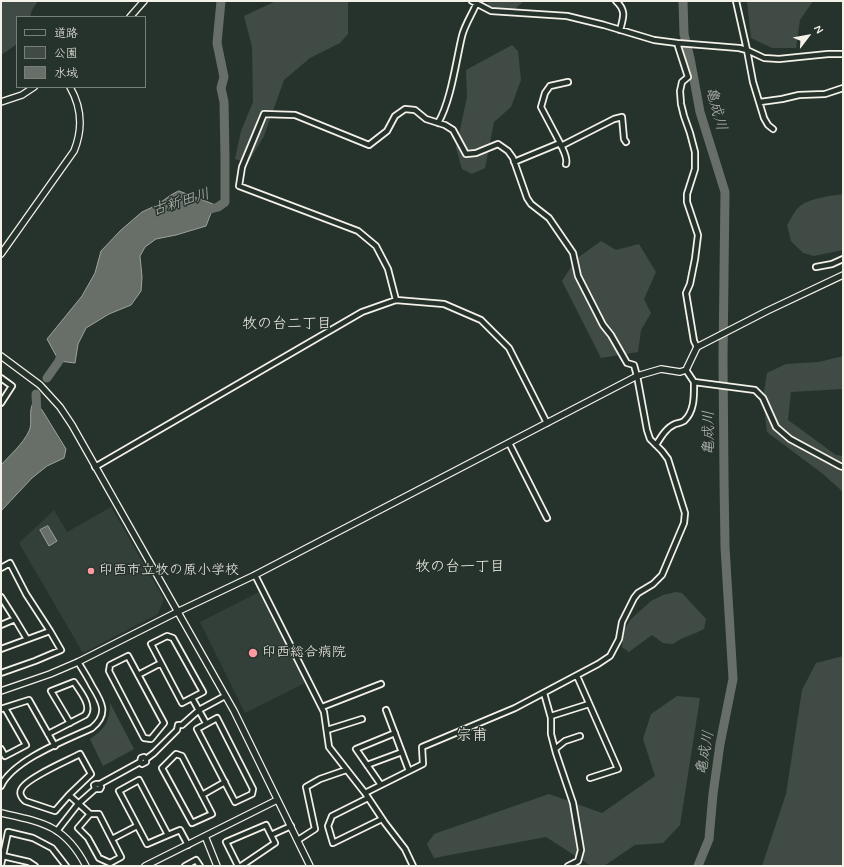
<!DOCTYPE html>
<meta charset="utf-8">
<style>
body{margin:0}
#map{position:relative;width:844px;height:867px;overflow:hidden;background:#26332d;font-family:Mynerve,"Klee One",sans-serif}
canvas{display:block}
.frame{position:absolute;inset:0;border:2px solid #f4f1e8;pointer-events:none}
.legend{position:absolute;left:16px;top:16px;width:130px;height:72px;box-sizing:border-box;background:#26332d;border:1px solid #787f78;margin:0;padding:5px 7px;list-style:none;font-size:12px;color:#f4f1e8}
.legend li{display:flex;align-items:center;gap:8px;height:20px}
.legend b{width:20px;border:1px solid #787f78}
.north{position:absolute;left:788px;top:16px;width:40px;height:40px;-webkit-text-stroke:3px #26332d;paint-order:stroke;rotate:58deg;font-size:11px;font-weight:700;line-height:16px;text-align:center;color:#f4f1e8}
.north::after{content:'';display:block;margin:auto;width:14px;height:18px;background:#f4f1e8;clip-path:polygon(50% 0,100% 100%,50% 72%,0 100%)}
</style>
<div id="map">
<canvas width="844" height="867"></canvas>
<div class="frame"></div>
<ul class="legend">
<li><b style="height:5px;background:#26332d"></b>道路</li>
<li><b style="height:11px;background:#414b45"></b>公園</li>
<li><b style="height:11px;background:#676f68"></b>水域</li>
</ul>
<div class="north">N</div>
</div>
<script>
const context = document.querySelector('canvas').getContext('2d');
context.lineJoin = 'round';
function paint(path, color) { context.fillStyle = color; context.fill(path, 'evenodd'); }
function strokePath(path, color, width, dash) { context.strokeStyle = color; context.lineWidth = width; context.lineCap = dash ? 'butt' : 'round'; context.setLineDash(dash || []); context.stroke(path); }
function label(font, color, halo, rows, align = 'center') {
  context.font = font + ' Mynerve,"Klee One",sans-serif'; context.lineWidth = 3; context.setLineDash([]); context.textBaseline = 'middle'; context.strokeStyle = halo; context.fillStyle = color; for (const [text, x, y, turn = 0] of rows) {
    context.save(); context.translate(x, y); context.rotate((+turn || 0) * Math.PI / 180); context.textAlign = isNaN(turn) ? turn : align; if (halo) context.strokeText(text, 0, 0); context.fillText(text, 0, 0); context.restore();
  }
}
const built = new Path2D(`
 M111,507L164,599L158,614L83,653L19,543L54,510L67,532Z
 M259,592L305,683L245,713L200,622Z`);
const green = new Path2D(`
 M1,1H38L32,10L30,17H17V44L1,55Z
 M276,1H348V34L340,43L310,58L284,80L264,136L248,163L235,159L241,131L253,102L252,47L244,16Z
 M487,1H524L514,10L490,15Z
 M747,1H813L800,20L796,48H772L751,38Z
 M512,45L518,51L521,80L511,107L494,122L485,168L472,174L462,169L456,148L467,97L466,70Z
 M843,194V250L814,256L803,253L791,241L787,225C791,219 794,211 800,206C810,198 831,196 843,194Z
 M601,241L616,250L639,244L656,272L644,299L651,313L641,330L638,352L601,358L562,281L576,259Z
 M843,356V391L842,389L791,392L788,420L836,455L843,456V492L823,474L767,432L763,398L767,373L786,364L819,362Z
 M676,592L682,593L706,619L704,629C693,635 682,637 673,644L663,643L652,635L629,652L622,647L624,630L631,619L651,601L663,595Z
 M843,656V866H762L786,794L802,690L816,663Z
 M677,696L700,698L680,825L663,843L635,845L604,866H591L546,837L434,858L427,844L434,834L549,794L602,813L655,776L643,739L651,714Z
 M110,703L134,749L103,766L90,739C104,730 111,720 110,703Z`);
const water = new Path2D(`
 M179,191L213,204V208L206,226L176,235L156,239L145,247L140,256L142,277L141,291L131,305L109,314L86,328L78,344L75,363L59,361L47,339L82,296L95,273L101,251L121,230L142,212L157,205L171,195Z
 M33,403H36L42,410L66,449L64,458L47,466L32,478L1,511V465C10,455 23,444 29,431C33,423 28,412 33,403Z
 M48,526L57,541L49,546L40,530Z`);
const river = new Path2D(`
 M683,1L684,34L690,58L700,112L725,192L723,359L724,479L725,547L733,679L720,744L713,794L709,839L698,866
 M203,211L218,207L225,202V158L224,102L221,88L224,77L217,43L221,1
 M47,378L59,361L63,350
 M36,394L37,415`);
const minor = new Path2D(`
 M472,1L491,11L567,16L604,25L654,40L677,43L688,77L682,82L680,91L681,104L684,116L690,133L695,152V169L687,194V202L698,235L695,259L690,284L686,293L694,341L697,347
 M616,1C627,11 623,18 620,30
 M736,1L747,50L764,58L779,59L828,54H843
 M677,43L739,48L747,50L753,82L764,118L768,125L773,129
 M760,102L782,99L799,95L825,94L843,88
 M438,123C451,101 456,61 462,36C465,24 473,13 477,2
 M561,145C563,150 568,158 566,164
 M561,146L614,119L622,117L624,139L626,142
 M514,162L560,143L541,107L545,93L550,86L568,82
 M816,267L832,264L843,259
 M686,370L694,382L755,390L763,398L776,427L790,439L840,466L843,467
 M1,378L12,386L1,403
 M509,443L547,518
 M656,445C661,437 666,428 675,424C678,423 681,423 684,421C695,411 694,395 694,382
 M95,467L362,312L396,300L444,304L481,320L509,348L547,423
 M1,568L10,563L26,594L50,631
 M255,575L324,712L329,747L365,793L385,823L405,849L413,866
 M1,597L15,619
 M1,625L15,619L27,639
 M167,636L173,638L203,692L182,703L151,644Z
 M1,649L50,631L61,650L35,661L1,673
 M128,656L164,723L151,739L144,738L109,671L110,665Z
 M138,675L161,663
 M577,676L618,769L590,778
 M544,693L551,718V734L556,753L573,803L581,850L578,861L568,866
 M192,698L206,723
 M322,707L381,684
 M1,709L29,700L55,746
 M386,710L409,771
 M551,716L589,704
 M217,718L253,789L252,794L235,802L197,729Z
 M327,730L362,719
 M48,734L85,715C93,706 79,690 74,682L51,691L70,723
 M1,749L5,756L26,745L5,708
 M555,749L565,741L580,736
 M80,754L91,774L69,795L55,811L25,801C22,798 19,794 21,790C24,779 69,760 80,754Z
 M176,754L182,756L212,814L192,823L162,768Z
 M140,762L142,764L146,762V759
 M367,765L402,752
 M139,780L168,835L147,844L119,791Z
 M381,785L356,749L395,733
 M1,786C13,760 66,740 92,728C109,714 102,702 92,686C88,678 83,670 78,662
 M95,789H100L101,787L100,784
 M365,793L423,764L422,747L515,708L598,664L610,656L619,639L622,622L634,598L638,593L653,584L662,575L684,523L685,513L668,459L662,451L650,439L647,430L637,376L634,365L627,363L611,335L603,325L578,276L573,253L549,218L531,204L527,198L513,158L508,151L498,144L476,153L466,154L453,130L445,125L426,119L415,110L405,109L395,116L387,131L369,145L295,115L264,114L242,167L239,186L358,231L376,246L388,269L396,300
 M69,795L90,814H99L121,857L110,863L99,858L88,838L78,828L90,814
 M202,795L225,782
 M368,798L332,816L328,826L333,843L382,819
 M57,831L78,804L95,789L94,785L96,784H100L140,762L141,758L144,757L146,759L154,753L177,730L178,725H182L199,710L225,696
 M168,835L180,830L188,845
 M271,835L291,826
 M112,839L137,826
 M298,840L315,829L306,787L320,779L346,770
 M3,856L29,862L35,866
 M1,865L8,832L33,838L52,848L66,866
 M185,866L196,860L200,866
 M238,866L226,842L266,825L275,843L241,866`);
const tertiary = new Path2D(`
 M130,17L144,1
 M1,102L22,95L34,87
 M1,254L74,151C83,129 82,108 70,87
 M1,356L40,385L60,407L72,425L234,711L310,866
 M1,691L50,674L78,662L177,612L255,575L637,376L661,369L680,372L686,370L697,347L767,311L843,275
 M1,813C42,822 65,825 86,866
 M205,836L217,866
 M145,866L277,800`);
const markers = [
 [91,571,4,"#ff9aa2"],
 [253,653,5,"#ff9aa2"]
];
const poiNames = [
 ["印西市立牧の原小学校",99,571],
 ["印西総合病院",262,653]
];
const waterNames = [
 ["亀成川",715,109,75],
 ["古新田川",181,203,-17],
 ["亀成川",710,433,-90],
 ["亀成川",706,753,-80]
];
const neighbourhoodNames = [
 ["牧の台二丁目",287,325],
 ["牧の台一丁目",460,568]
];
const quarterNames = [
 ["宗甫",472,737]
];
paint(built, '#333f39');
paint(green, '#414b45');
paint(water, '#676f68');
strokePath(water, '#9fa39b', 1);
strokePath(river, '#676f68', 9);
strokePath(minor, '#f4f1e8', 8);
strokePath(tertiary, '#f4f1e8', 8);
strokePath(minor, '#26332d', 4.5);
strokePath(tertiary, '#26332d', 5.5);
for (const [x, y, r, color] of markers) { const dot = new Path2D(); dot.arc(x, y, r, 0, 2 * Math.PI); context.fillStyle = color; context.fill(dot); strokePath(dot, '#26332d', 1.5); }
label('14px', '#f4f1e8', '#26332d', poiNames, 'left');
label('italic 15px', '#bcbdb5', '#26332d', waterNames);
label('15px', '#f4f1e8', '#26332d', neighbourhoodNames);
label('16px', '#f4f1e8', '#26332d', quarterNames);
</script>
